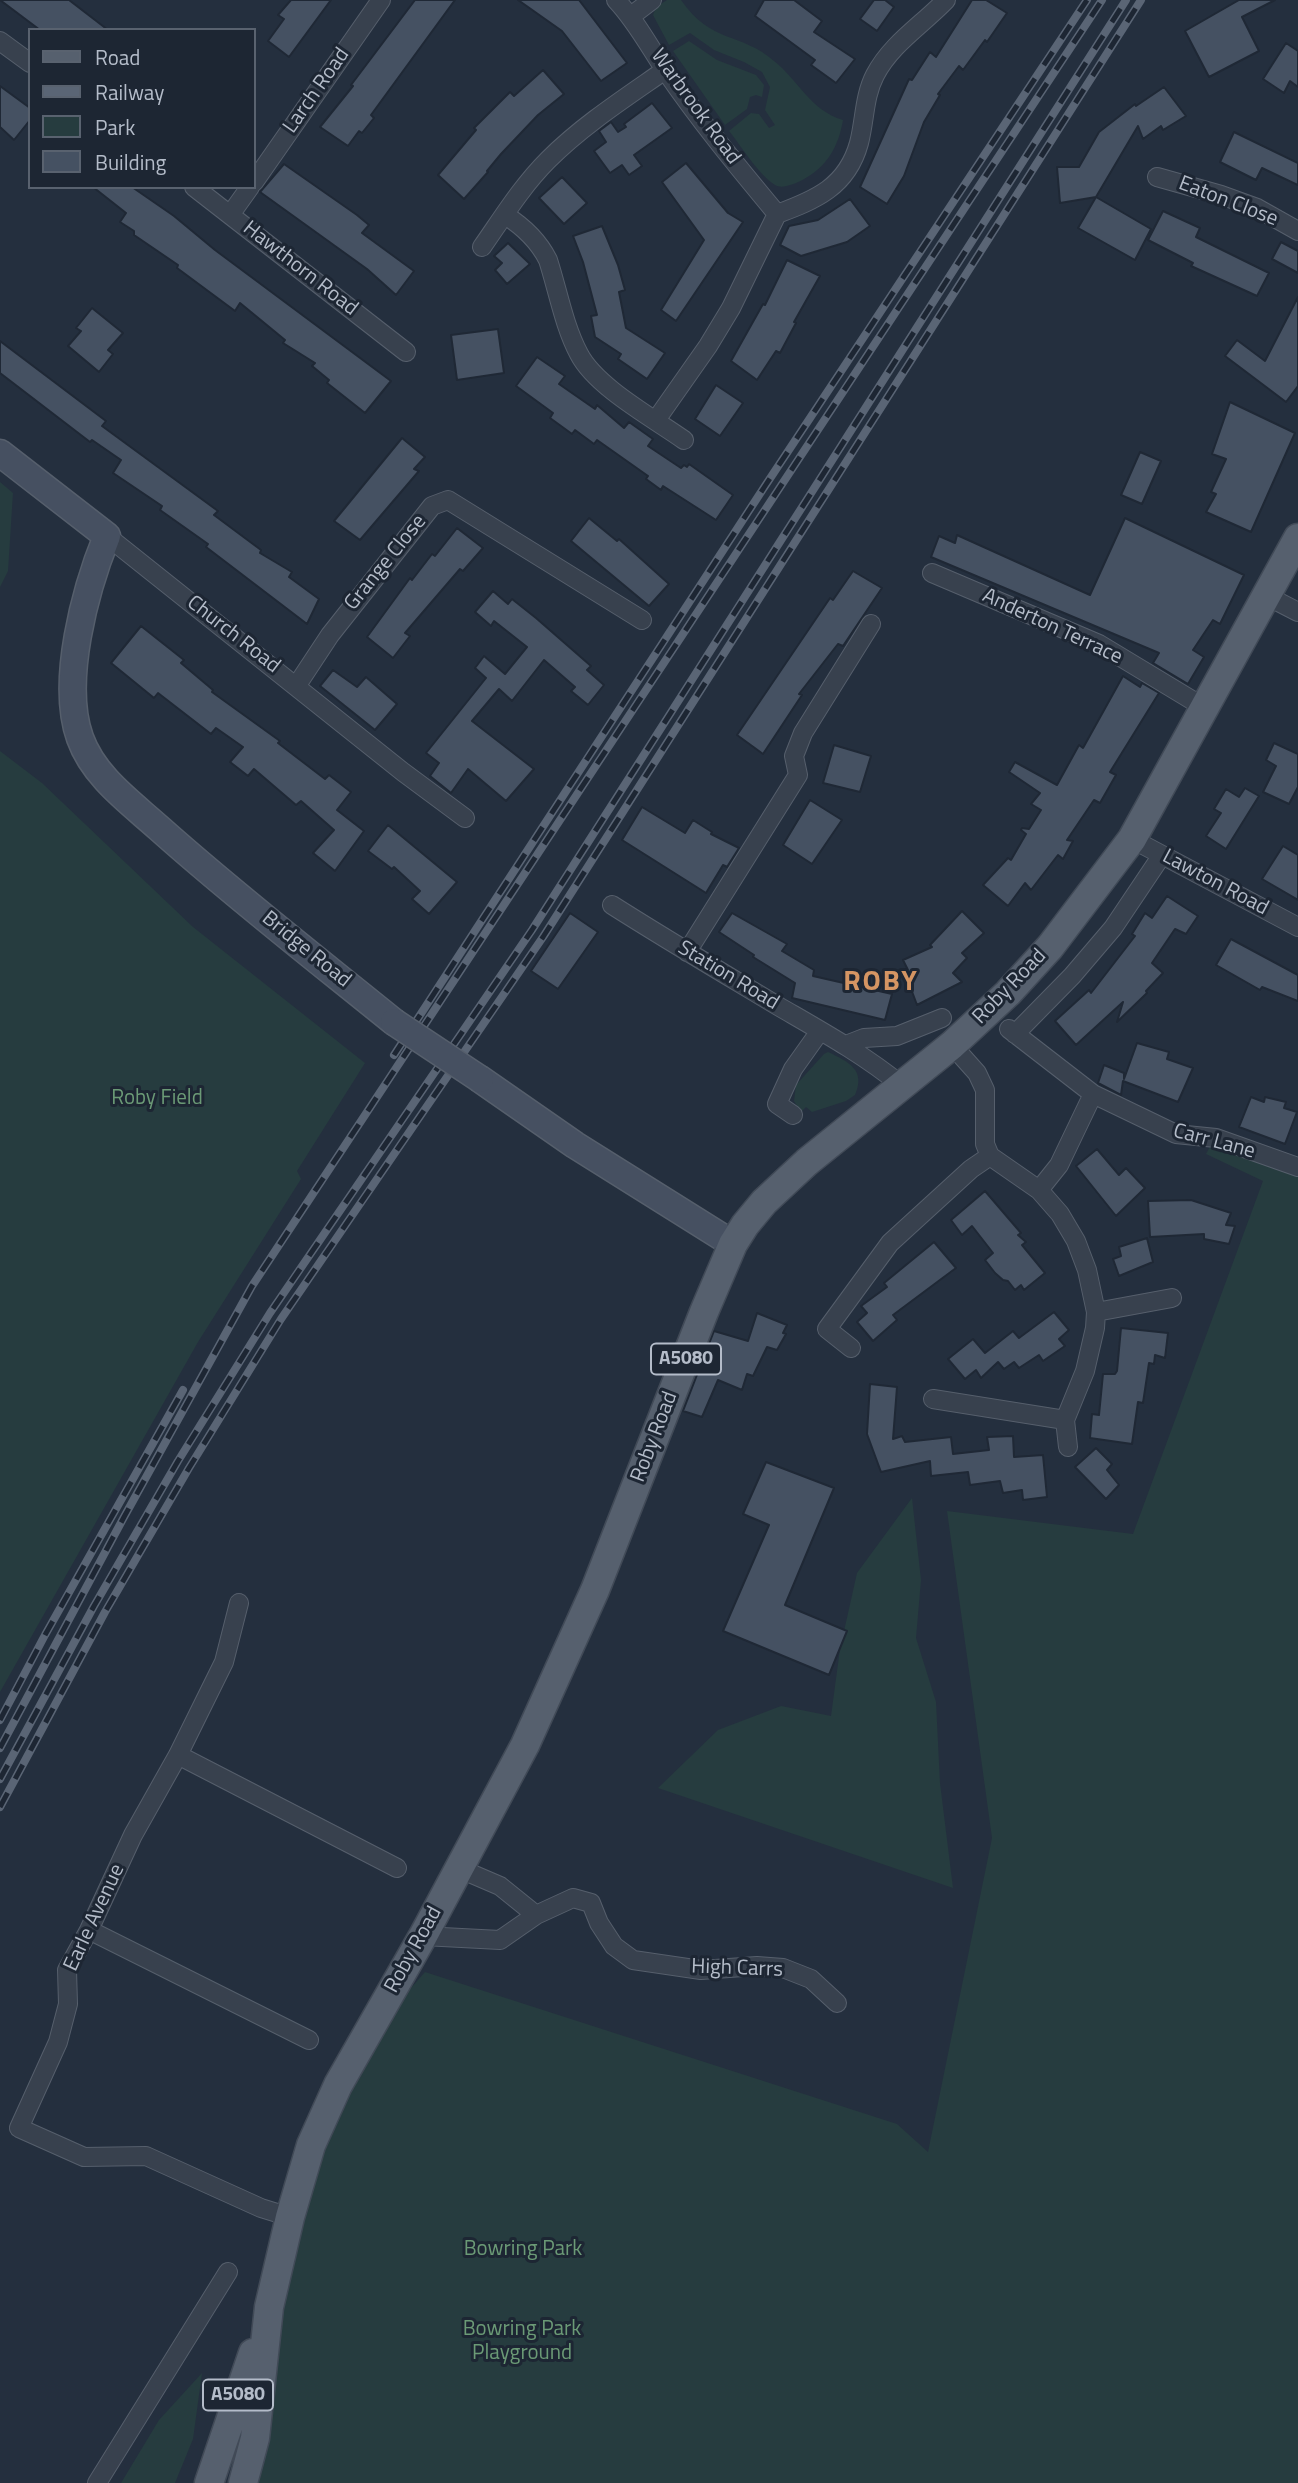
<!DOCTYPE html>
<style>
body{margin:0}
#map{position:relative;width:1298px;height:2483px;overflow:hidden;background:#242f3e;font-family:"Titillium Web",sans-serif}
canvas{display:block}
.legend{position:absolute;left:28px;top:28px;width:228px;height:161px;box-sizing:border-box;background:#1d2633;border:2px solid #59626f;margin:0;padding:9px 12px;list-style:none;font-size:21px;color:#b4bcc9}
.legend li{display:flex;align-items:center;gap:14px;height:35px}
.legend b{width:35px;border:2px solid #59626f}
</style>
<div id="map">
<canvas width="1298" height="2483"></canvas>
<ul class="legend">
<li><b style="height:9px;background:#56606e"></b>Road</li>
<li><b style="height:9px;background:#5a6575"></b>Railway</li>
<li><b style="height:19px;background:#263c3f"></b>Park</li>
<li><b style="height:19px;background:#455162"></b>Building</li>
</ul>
</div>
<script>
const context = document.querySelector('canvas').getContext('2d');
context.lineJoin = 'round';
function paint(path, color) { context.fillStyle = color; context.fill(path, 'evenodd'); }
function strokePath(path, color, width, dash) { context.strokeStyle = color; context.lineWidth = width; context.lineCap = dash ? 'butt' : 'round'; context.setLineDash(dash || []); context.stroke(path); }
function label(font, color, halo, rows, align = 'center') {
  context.font = font + ' "Titillium Web",sans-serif'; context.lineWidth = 6; context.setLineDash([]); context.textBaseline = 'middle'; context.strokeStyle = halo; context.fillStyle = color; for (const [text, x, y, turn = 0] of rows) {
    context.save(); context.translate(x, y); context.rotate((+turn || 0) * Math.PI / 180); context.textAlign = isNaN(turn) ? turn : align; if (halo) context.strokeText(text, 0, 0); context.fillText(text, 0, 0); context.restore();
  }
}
const green = new Path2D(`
 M667,0H681C711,44 741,32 774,61C799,81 810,110 843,120C838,150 824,171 796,183C790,185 782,189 775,185C758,174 742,147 729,131L751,113L759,114L769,128L775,125L765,110L770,87L762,72L744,62L714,50L690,33L669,45L653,15L656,7Z
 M689,41L717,60L756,75L764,85L762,97L756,95L750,97L747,109L725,125L673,51Z
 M0,482L13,493L8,571L0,587Z
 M0,751L42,783L193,927L365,1063L297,1171L301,1179L198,1342L0,1692Z
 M828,1052C849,1062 866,1070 855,1095L846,1101L812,1112L806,1107L801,1112L794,1101L796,1085L824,1054Z
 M1211,1145L1298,1175V2483H243L269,2307L360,2046L425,1972L897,2124L928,2152L992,1838L947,1511L1133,1534L1263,1181L1206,1154Z
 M912,1498L921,1580L916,1638L936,1702L940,1783L953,1888L658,1788L718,1730L781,1706L831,1716L840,1649L857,1573Z
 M202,2373L193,2439L175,2483H121L159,2420Z`);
const building = new Path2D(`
 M0,0H69L108,30H40Z
 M291,0H331L289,57L268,41L284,19L278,15Z
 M415,0H455L371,115L374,118L362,133L359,131L348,146L320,127L353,86L351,85Z
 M518,0H579L627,63L601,81L562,31Z
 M764,0H794L822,21L814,32L855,59L836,83L811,65L815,60L755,16Z
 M874,0H885L894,7L877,31L860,19Z
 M972,0H986L1007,13L987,42L985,40L963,70L959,66L938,94L940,95L924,122L904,176L887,204L860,187L909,79L912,80L930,52L936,57Z
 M1239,0H1275L1242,17L1259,51L1209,77L1185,31Z
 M1286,43L1298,51V87L1290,81L1284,93L1263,79Z
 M543,70L564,94L538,115L501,154L487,171L488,172L464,199L438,175L476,130L474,128L510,92L514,96Z
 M0,86L30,108V120L14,140L0,127Z
 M1164,87L1186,116L1163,130L1161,126L1143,139L1138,126L1096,197L1151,229L1135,260L1078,228L1096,197L1060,203L1057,167H1079L1099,132L1135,104L1136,106Z
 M652,103L672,128L634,155L642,166L629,175L622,165L610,173L594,151L606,142L599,131L611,122L618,132L626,127L624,124Z
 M1234,132L1298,163V185L1262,168L1256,180L1220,162Z
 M686,163L728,213L743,222L676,321L661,310L704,240L662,182Z
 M284,164L357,215L369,225L362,233L414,271L396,295L367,269L260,192Z
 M562,177L587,203L564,224L539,198Z
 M93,187H132L174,216L215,250L391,381L365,413L327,383L329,380L312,366L315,363L283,343L285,340L240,303L235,311L177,268L178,265L134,235V231L120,222L126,213Z
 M850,199L870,226L847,242L801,256L780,245L789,226L818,220Z
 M1163,211L1200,228L1196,237L1269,273L1257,296L1191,266L1193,263L1148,240Z
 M602,226L618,265L625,290L619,292L626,328L665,353L647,379L618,359L621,354L595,337L591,316L597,315L583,262L573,236Z
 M1281,242L1298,251V273L1272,259Z
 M508,243L530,264L507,284L495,270L502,263L494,256Z
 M787,260L820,276L794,322L796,323L780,353L776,351L757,380L731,361L763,304L765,305Z
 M1298,297V386L1286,402L1225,356L1237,340L1265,361Z
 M92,308L123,333L108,350L113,354L99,372L68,346L81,331L76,328Z
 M498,329L504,373L457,380L451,335Z
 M0,341L106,421L102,426L218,511L214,515L261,550L260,553L292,572L289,577L319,599L307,624L206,547L208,544L160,510L162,506L113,473L121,460L92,440L90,442L0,373Z
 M537,357L565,376L559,384L595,409L597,405L624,428L629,422L653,439L648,446L681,468L684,465L687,467L689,464L733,495L716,520L663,486L661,490L646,479L648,476L597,440L594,444L575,430L572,434L550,418L553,413L516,386Z
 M716,385L743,403L720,436L695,419Z
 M1230,402L1295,433L1251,532L1206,512L1216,494L1211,492L1226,459L1212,454Z
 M402,438L425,457L414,469L419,471L360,540L334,521Z
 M1140,452L1161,461L1142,504L1121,495Z
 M589,518L617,541L619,539L669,584L649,606L571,541Z
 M1125,518L1244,575L1220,624L1213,620L1193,650L1204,657L1188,684L1153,663L1159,653L931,557L939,536L955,543L957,535L1090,595Z
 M457,528L483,548L463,571L460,569L405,633L410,636L393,658L367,637L410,578L412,580L432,554L435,556Z
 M853,571L882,588L843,646L838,644L799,694L802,695L763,754L737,735L830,598L833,600Z
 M493,591L508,604L512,599L536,618L591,666L587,670L604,685L588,705L571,691L575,687L544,660L512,701L499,689L472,721L534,769L506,801L468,769L451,793L430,776L439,763L426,753L486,678L475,668L484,656L505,674L527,647L494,621L491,626L475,612Z
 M141,626L184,660L181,663L213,690L212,692L280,741L278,743L325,779L329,775L351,792L337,810L364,831L335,871L313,853L334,830L301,801L296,805L254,769L248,776L230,762L243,747L216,728L211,734L158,693L154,698L111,663Z
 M333,670L357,687L366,677L397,704L375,730L320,686Z
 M1123,676L1140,687L1142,683L1159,693L1110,772L1116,775L1100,803L1094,800L1067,840L1073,841L1063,859L1058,855L1031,890L1025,883L1008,906L983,885L1008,858L1011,860L1026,834L1021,830L1022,828L1029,829L1041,810L1031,804L1040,793L1009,772L1015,762L1057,785L1079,745L1083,748Z
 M1274,743L1298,754V787L1289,804L1263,792L1276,766L1266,760Z
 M834,745L871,756L860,792L823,783Z
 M1245,788L1259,796L1226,849L1206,836L1221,813L1214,809L1226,789L1239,797Z
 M810,800L842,820L812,864L783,845Z
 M642,807L685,833L693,820L712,832L711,834L739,848L727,867L723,865L706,893L622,840Z
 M388,825L457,882L429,914L412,899L420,891L394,867L392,869L368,851Z
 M1283,846L1298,855V900L1262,879Z
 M1167,896L1198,916L1186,934L1175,929L1152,963L1163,973L1146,991L1147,993L1117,1022L1123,1002L1076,1045L1055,1021L1089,990L1091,993L1135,936L1132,934L1145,913L1152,918Z
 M962,911L984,933L962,953L967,958L953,973L962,982L917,1005L904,970H908L903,960L932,947L930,945Z
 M570,913L598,932L558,989L531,971Z
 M732,913L787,944L782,951L814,970L813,976L892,994L885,1020L792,998L795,983L753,957L754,955L719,932Z
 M1231,939L1298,975V1001L1262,987L1260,990L1216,965Z
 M1137,1043L1169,1052L1167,1059L1193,1068L1178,1102L1123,1081L1121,1095L1098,1083L1104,1065L1124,1073V1079Z
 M1251,1097L1264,1102L1265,1097L1286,1102L1284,1108L1297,1112L1285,1144L1239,1127Z
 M1097,1149L1119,1175L1126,1168L1145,1188L1116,1216L1076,1166Z
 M985,1191L1021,1233L1018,1235L1026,1242L1022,1245L1045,1273L1024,1290L1021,1285L1015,1290L1008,1281L1003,1280L995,1273L985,1260L993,1253L972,1226L962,1235L951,1220Z
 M1191,1200L1231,1213L1226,1225L1235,1226L1229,1244L1204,1239V1234L1150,1237L1148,1201Z
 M1147,1238L1153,1262L1119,1276L1113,1259L1121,1256L1119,1247Z
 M934,1242L956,1268L893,1315L897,1320L873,1341L857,1322L867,1313L861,1306L887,1287L884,1283Z
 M1054,1312L1069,1330L1059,1339L1065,1346L1043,1361L1039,1355L1019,1368L1014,1362L1004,1369L998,1362L981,1378L976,1370L965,1379L948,1359L973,1339L985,1353L1013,1331L1019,1338Z
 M757,1313L787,1325L783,1333L786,1334L777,1350L767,1347L753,1376L747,1374L742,1390L718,1380L702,1417L683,1411L714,1331L748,1341Z
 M1121,1328L1168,1333L1165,1358L1155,1355L1154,1364L1149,1363L1143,1403L1138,1402L1132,1444L1090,1438L1092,1414L1099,1415L1103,1374H1115L1117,1371Z
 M870,1384L897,1387L893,1439L902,1436L905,1442L951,1437L953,1454L989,1450L987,1437L1013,1436L1014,1457L1043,1455L1047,1497L1023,1500L1022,1490L1003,1493L1000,1481L970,1485L968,1472L931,1476L930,1461L881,1472L867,1434Z
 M1096,1448L1112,1464L1107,1470L1119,1485L1106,1499L1075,1467Z
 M766,1462L834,1488L785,1605L847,1631L829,1675L723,1631L769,1525L743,1514Z`);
const street = new Path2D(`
 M616,0C636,21 649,46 665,70C699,120 738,167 777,214
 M631,16L652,0
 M0,41L30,63
 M1157,177L1221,195L1257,208L1298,231
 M254,182L381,0
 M194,187L406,352
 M230,215L250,187
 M505,215C524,227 538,240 548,260C558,291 564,326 579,354C596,387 653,418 684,440
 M482,247C503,217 522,186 548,160C583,125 625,98 665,70
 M656,420L708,346L731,308L777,214C815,200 847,187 859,143C865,120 864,96 875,75C891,44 922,25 946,0
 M107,536L403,772L465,818
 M932,573L1099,644L1205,708
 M1267,596L1298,612
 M297,685L330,635L432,506L448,500L642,620
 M1132,839L1298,927
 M612,905C667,940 723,973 778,1006C821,1031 863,1054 901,1085
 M687,952L798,775L794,756L803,733L871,624
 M1009,1029L1093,1094L1176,1134L1216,1138L1298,1167
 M1015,1034L1072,976L1113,928L1162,855
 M846,1045L864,1038L897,1036L942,1018
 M952,1045L977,1073L985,1090V1144L990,1156L1039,1190L1060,1214L1076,1241L1087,1270L1096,1312L1095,1328L1085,1371L1065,1420L1068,1447
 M793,1115L777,1104L793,1069L820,1031
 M1039,1190L1059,1165L1093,1094
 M1096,1312L1172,1298
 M851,1348L827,1329L890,1243L971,1169L990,1156
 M933,1399L1065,1420
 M239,1603L224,1662L178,1755L133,1835L89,1930L67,1970L68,2004L58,2042L19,2128L84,2157L146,2156L261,2208L290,2217
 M178,1755L397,1868
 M458,1868L500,1886L536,1915
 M89,1930L309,2040
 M423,1936L500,1940L536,1915L573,1898L591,1903L599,1923L614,1946L633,1960L701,1970L757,1966L783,1968L811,1979L837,2003
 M97,2483L228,2272`);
const secondary = new Path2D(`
 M0,453L107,536C85,590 60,682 80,738C94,777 130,802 160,829C235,896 315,958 394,1022
 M480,1079L575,1145L733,1244`);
const primary = new Path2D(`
 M209,2483L253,2353
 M243,2483L255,2438L269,2307L290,2217L311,2145L338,2085L423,1936L525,1745L595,1590L704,1312L733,1244L745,1225L764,1202L807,1162L952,1045L1008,993L1050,947L1132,839L1298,538`);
const rail = new Path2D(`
 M394,1055L765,486L1087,0
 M0,1720L45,1635L183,1390
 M0,1748L124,1517L252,1286L1102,0
 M0,1779L94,1606L178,1461L270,1313L532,930L1126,0
 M0,1807L105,1612L189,1468L281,1319L543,937L1141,0`);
const secondaryBridge = new Path2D(`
 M394,1022L480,1079`);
const shields = [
 [686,1359,70],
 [238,2395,70]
];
const shieldNames = [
 ["A5080",686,1359],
 ["A5080",238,2395]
];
const streetNames = [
 ["Larch Road",317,91,-55],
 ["Warbrook Road",695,107,54],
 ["Eaton Close",1228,202,21],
 ["Hawthorn Road",300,269,38],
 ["Grange Close",386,563,-51],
 ["Anderton Terrace",1052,627,25],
 ["Church Road",233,635,38],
 ["Lawton Road",1215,883,28],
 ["Bridge Road",306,950,39],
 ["Station Road",728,976,31],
 ["Roby Road",1010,987,-46],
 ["Carr Lane",1214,1142,15],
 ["Roby Road",655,1437,-69],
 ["Earle Avenue",95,1918,-65],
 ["Roby Road",414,1950,-61],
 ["High Carrs",737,1969,2]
];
const parkNames = [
 ["Roby Field",157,1099],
 ["Bowring Park",523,2250],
 ["Bowring Park",522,2330],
 ["Playground",522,2354]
];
const districtNames = [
 ["ROBY",881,983]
];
paint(green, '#263c3f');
paint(building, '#455162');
strokePath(building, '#1f2835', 2);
strokePath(street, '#565f6c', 20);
strokePath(secondary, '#565f6c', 29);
strokePath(primary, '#414a57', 31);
strokePath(street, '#38414e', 18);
strokePath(secondary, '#465061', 26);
strokePath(primary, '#56606e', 28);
strokePath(rail, '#5a6575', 8);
strokePath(rail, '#1d2633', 5, [16]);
strokePath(secondaryBridge, '#565f6c', 29, []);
strokePath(secondaryBridge, '#465061', 26);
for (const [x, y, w] of shields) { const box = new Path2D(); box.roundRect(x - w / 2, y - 15.5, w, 31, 5); context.fillStyle = '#1d2633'; context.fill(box); strokePath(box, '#b4bcc9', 2); }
label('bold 19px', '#b4bcc9', null, shieldNames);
label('21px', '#b4bcc9', '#1d2633', streetNames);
label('21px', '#6b9a76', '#1d2633', parkNames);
context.letterSpacing = '2px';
label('bold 28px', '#d59563', '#1d2633', districtNames);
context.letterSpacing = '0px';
</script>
